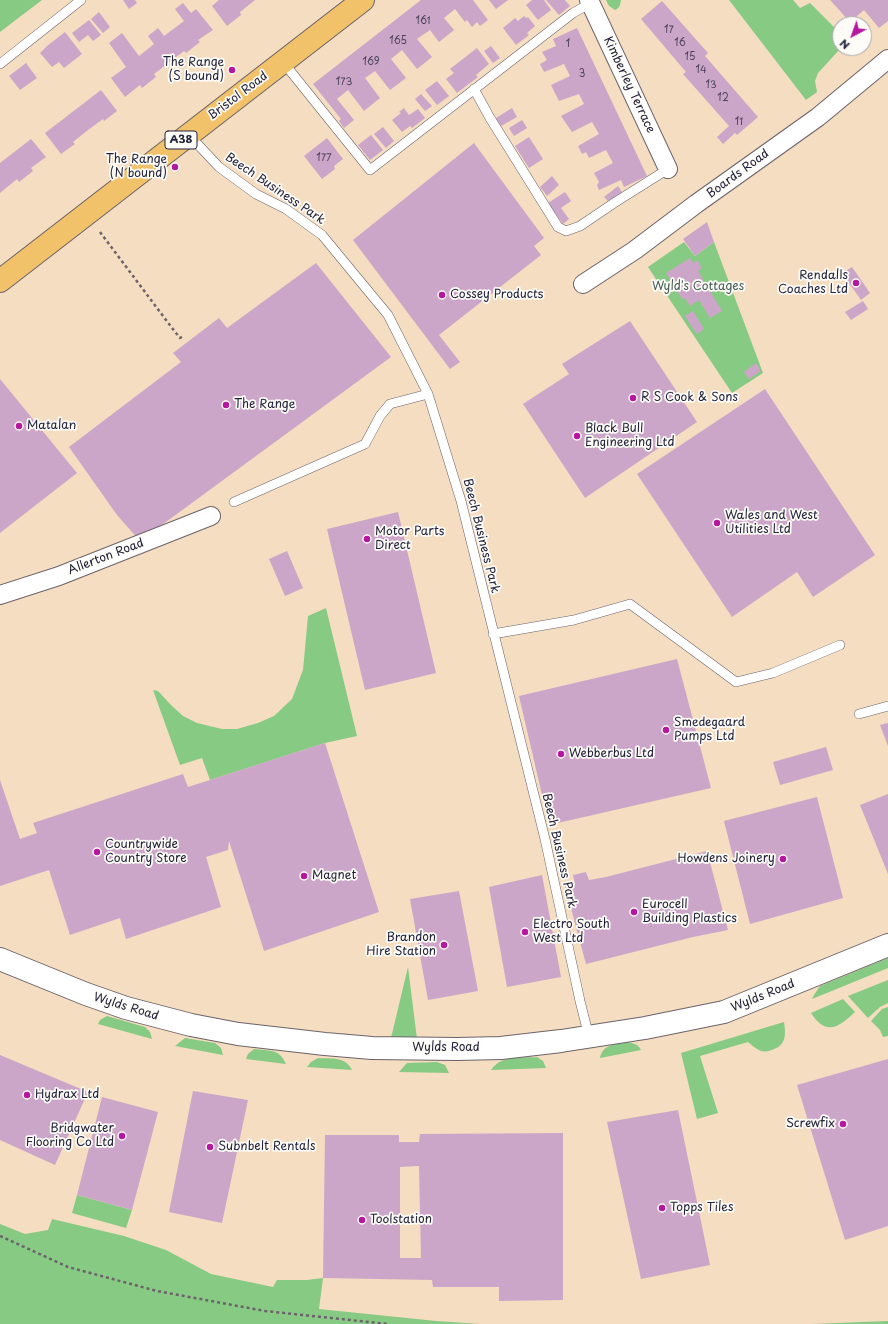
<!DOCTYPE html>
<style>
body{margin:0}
#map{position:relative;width:888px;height:1324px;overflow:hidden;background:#f4ddc0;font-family:"Playpen Sans",sans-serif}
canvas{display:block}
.north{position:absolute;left:832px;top:16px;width:40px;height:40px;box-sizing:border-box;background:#fdfcf7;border:1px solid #a5a5ac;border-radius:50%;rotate:221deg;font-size:11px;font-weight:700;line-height:16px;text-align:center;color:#22223b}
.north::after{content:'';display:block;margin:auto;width:14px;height:18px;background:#b5179e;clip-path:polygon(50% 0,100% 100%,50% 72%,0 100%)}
</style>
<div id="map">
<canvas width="888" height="1324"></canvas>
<div class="north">N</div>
</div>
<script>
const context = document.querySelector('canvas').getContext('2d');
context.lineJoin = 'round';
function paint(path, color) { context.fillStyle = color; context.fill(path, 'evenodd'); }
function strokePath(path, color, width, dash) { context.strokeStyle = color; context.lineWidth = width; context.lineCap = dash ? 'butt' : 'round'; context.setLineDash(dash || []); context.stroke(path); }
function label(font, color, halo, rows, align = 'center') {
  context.font = font + ' "Playpen Sans",sans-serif'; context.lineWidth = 3.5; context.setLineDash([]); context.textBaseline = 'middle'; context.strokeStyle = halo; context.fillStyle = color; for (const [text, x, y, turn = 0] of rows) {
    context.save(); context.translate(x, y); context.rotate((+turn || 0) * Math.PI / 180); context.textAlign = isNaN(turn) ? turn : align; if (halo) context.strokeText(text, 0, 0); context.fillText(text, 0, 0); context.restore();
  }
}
const green = new Path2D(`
 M0,0H42L0,32Z
 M606,0H621C620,5 620,8 615,10L609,6Z
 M729,0H793L800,8L810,3L837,30L840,49L818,73L815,81L817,92L806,100Z
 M684,242L695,256L714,242L763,373L732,393L648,267Z
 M326,608L357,736L325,743L210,780L202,758L180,765L153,690L158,691L171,705L183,716L197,723L222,729H237L258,723L274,716L292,699L303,670L308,616Z
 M888,958V968L812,999L814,995L820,986Z
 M408,967L417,1039L391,1038Z
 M888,980V1003L880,1007L868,1018L848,996Z
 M843,999L855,1012C838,1028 826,1036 811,1013Z
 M888,1007V1036L883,1037L880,1030L871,1021L882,1009Z
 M107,1016L145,1027L150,1032L152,1039L98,1024L100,1020Z
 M784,1022C786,1034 786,1045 774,1049C770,1051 765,1052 761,1051C756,1049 752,1045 748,1042L700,1056L718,1113L697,1119L681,1053Z
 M185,1038L215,1043L221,1048L223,1055L175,1046Z
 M626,1042C633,1043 638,1044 641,1050L600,1058C603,1044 614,1045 626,1042Z
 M254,1049C269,1051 279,1048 286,1064L246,1059L248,1054Z
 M537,1057L543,1061L546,1068L491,1070C501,1055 520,1058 537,1057Z
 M318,1058C332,1059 345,1056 352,1070L307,1067L311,1062Z
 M437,1062L445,1065L449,1073L399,1072L407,1063Z
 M77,1195L132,1210L126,1228L72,1213Z
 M52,1219L124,1236L166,1250L211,1274L273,1287L277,1280H307L323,1278L319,1309L436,1321L480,1324H0V1224L25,1234L48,1230Z
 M888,1321V1324H812Z`);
const building = new Path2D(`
 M123,0H135L137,3L129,9Z
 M219,0H255L240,12L241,15L227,26L212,6Z
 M421,0H473L488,20L480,26L477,22L472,27L467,20L465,22L455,9L444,18L454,30L439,42L430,30L417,39L432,57L417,69L402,50L391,59L406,78L390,90L375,71L365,78L380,98L364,111L348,90L337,99L354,120L344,128L339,121L341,119L313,84Z
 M489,0H508L496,9Z
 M532,0H544L551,10L538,20L526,5Z
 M546,0H565L570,6L559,15Z
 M830,0H888V21L879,28L864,10L850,22Z
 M662,1L708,53L705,56L758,117L737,135L735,133L723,144L717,137L729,126L683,74L686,72L641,19Z
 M183,3L191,13L196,9L213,30L198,40L200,42L186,53L184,51L154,74L156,77L142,88L140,85L125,97L111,78L126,67L109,43L122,33L139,56L154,44L148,36L158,28L164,36L184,21L175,9Z
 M99,12L110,27L103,33L91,19Z
 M524,16L526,18L528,17L535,26L527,33L529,35L516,45L503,28L515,18L518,21Z
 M89,20L101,35L93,41L88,35L79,42L72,33Z
 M577,28L647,176L624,187L621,180L599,190L597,185L599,182L594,173L613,163L606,150L589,158L586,152L582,154L578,146L599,134L592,122L572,132L561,116L584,104L579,94L559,101L551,85L570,76L564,64L544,72L540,64L547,60L542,52L556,46L553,39Z
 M65,32L82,54L64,68L59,62L52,67L40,53L47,46Z
 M491,46L500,58L493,63L484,51Z
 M477,48L489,64L476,75L478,77L457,93L446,79L454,73L450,69Z
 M26,63L37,78L20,90L9,76Z
 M437,81L449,96L437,105L425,90Z
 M101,90L117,111L104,121L103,119L88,130L73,142L75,144L61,154L45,133Z
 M421,94L432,106L425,111L415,99Z
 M404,108L409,115L418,109L425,118L412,128L410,126L402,132L392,120L401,113L399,112Z
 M512,108L517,117L501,126L496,118Z
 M522,120L527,128L514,136L509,128Z
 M383,127L394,141L386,148L374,134Z
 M371,135L383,150L370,160L358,145Z
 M529,137L543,159L529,168L515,146Z
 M327,138L343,159L334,166L335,169L322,179L304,156Z
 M31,139L46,157L31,168L33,171L19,182L17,179L0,193V163Z
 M474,143L544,238L534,246L541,255L439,335L460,362L450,369L353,240Z
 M552,176L559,185L547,196L540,187Z
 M618,186L622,192L608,201L604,197Z
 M565,192L571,201L561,208L569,219L563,224L548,203Z
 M707,222L714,242L695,256L683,239Z
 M690,258L693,263L697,260L702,268L698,271L722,311L710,318L699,300L690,306L685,298L682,299L666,273Z
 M316,263L391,357L140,541L117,515L69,447L181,362L173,353L219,318L227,328Z
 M852,267L870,293L861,300L842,273Z
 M863,301L868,309L851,320L845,312Z
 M693,311L704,329L697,334L685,316Z
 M630,321L697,422L585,498L523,404L569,374L562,364Z
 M756,363L761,371L749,379L744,372Z
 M0,379L77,473L0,533Z
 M765,389L875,555L813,597L797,572L732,617L637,474Z
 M398,512L436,673L365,690L327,529Z
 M287,551L303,588L285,596L269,559Z
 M677,659L711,788L549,825L519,696Z
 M888,723V746L880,725Z
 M325,743L379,912L264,951L229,841L228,850L206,857L221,907L126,939L120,918L70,935L49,870L0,886V780L20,839L37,833L33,823L183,774L188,787Z
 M826,747L833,770L780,785L773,762Z
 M888,794V874L860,805Z
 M817,797L843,898L750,924L724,821Z
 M707,851L728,930L693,937L586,964L565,886L575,884L573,875L586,872L589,880L606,877Z
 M542,875L561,977L507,987L489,887Z
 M459,891L478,991L428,1000L410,899Z
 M0,1055L88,1092L55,1165L0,1140Z
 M888,1059V1226L845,1240L797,1085Z
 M193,1091L248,1100L222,1223L169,1212Z
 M102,1097L158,1112L132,1210L77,1195Z
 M678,1110L710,1265L641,1279L607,1122Z
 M563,1133V1300L499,1301V1287H433L432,1280L323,1278L325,1135H399V1142H419L420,1134ZM419,1166L421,1258H400V1167Z`);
const path = new Path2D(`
 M100,232L172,328L180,338L183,336
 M0,1236L68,1267L157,1291L265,1311L388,1324`);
const service = new Path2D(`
 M283,62L370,170L573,13L591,3
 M0,64L81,0
 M474,89L490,118L558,227L566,231L580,226L614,203L668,169
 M188,134L219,167L256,194L286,209L322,235L388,315L428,394L461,501L545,839L580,1001L589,1037
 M234,502L365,444L380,416L390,404L428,394
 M493,634L574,620L630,604L736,682L773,673L840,645
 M859,714L888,706`);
const minor = new Path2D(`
 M589,0L668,169
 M583,284L635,250L696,204L818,117L888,59
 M0,595L59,576L211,516`);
const tertiary = new Path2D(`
 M0,959L86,994L126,1008L191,1025L238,1034L325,1044L372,1048L457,1049L501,1048L561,1041L645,1028L724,1012L888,945`);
const primary = new Path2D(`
 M0,281L363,0`);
const markers = [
 [232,70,4,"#b5179e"],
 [175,167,4,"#b5179e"],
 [856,283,4,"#b5179e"],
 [442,295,4,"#b5179e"],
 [633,398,4,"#b5179e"],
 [226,405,4,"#b5179e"],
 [19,426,4,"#b5179e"],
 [577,436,4,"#b5179e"],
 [717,523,4,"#b5179e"],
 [367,539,4,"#b5179e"],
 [666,730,4,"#b5179e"],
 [561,754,4,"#b5179e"],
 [97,852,4,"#b5179e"],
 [783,859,4,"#b5179e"],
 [304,876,4,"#b5179e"],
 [634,912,4,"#b5179e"],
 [525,932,4,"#b5179e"],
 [444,945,4,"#b5179e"],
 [27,1095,4,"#b5179e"],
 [843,1124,4,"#b5179e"],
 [122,1136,4,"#b5179e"],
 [210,1147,4,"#b5179e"],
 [662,1208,4,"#b5179e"],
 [362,1220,4,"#b5179e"]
];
const numberNames = [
 ["161",423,21],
 ["17",669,30],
 ["165",398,41],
 ["16",680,43],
 ["1",568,44],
 ["15",690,57],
 ["169",371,62],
 ["14",701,70],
 ["3",582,74],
 ["173",344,82],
 ["13",711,85],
 ["12",723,98],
 ["11",739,122],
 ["177",324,158]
];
const shields = [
 [181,140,32]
];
const shieldNames = [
 ["A38",181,140]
];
const poiNames = [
 ["The Range",224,63,"right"],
 ["(S bound)",224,77,"right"],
 ["The Range",167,160,"right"],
 ["(N bound)",167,174,"right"],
 ["Rendalls",848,276,"right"],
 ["Coaches Ltd",848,290,"right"],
 ["Cossey Products",450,295],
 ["R S Cook & Sons",641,398],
 ["The Range",234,405],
 ["Matalan",27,426],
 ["Black Bull",585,429],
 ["Engineering Ltd",585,443],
 ["Wales and West",725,516],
 ["Utilities Ltd",725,530],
 ["Motor Parts",375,532],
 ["Direct",375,546],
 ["Smedegaard",674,723],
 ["Pumps Ltd",674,737],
 ["Webberbus Ltd",569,754],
 ["Countrywide",105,845],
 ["Country Store",105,859],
 ["Howdens Joinery",775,859,"right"],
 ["Magnet",312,876],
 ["Eurocell",642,905],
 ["Building Plastics",642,919],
 ["Electro South",533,925],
 ["West Ltd",533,939],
 ["Brandon",436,938,"right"],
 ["Hire Station",436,952,"right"],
 ["Hydrax Ltd",35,1095],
 ["Screwfix",835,1124,"right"],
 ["Bridgwater",114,1129,"right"],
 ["Flooring Co Ltd",114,1143,"right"],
 ["Subnbelt Rentals",218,1147],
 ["Topps Tiles",670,1208],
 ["Toolstation",370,1220]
];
const streetNames = [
 ["Kimberley Terrace",629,85,65],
 ["Bristol Road",238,96,-37],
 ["Boards Road",738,174,-36],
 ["Beech Business Park",275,189,34],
 ["Beech Business Park",481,536,76],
 ["Allerton Road",106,557,-21],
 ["Beech Business Park",559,851,77],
 ["Wylds Road",763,996,-22],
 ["Wylds Road",126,1007,17],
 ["Wylds Road",446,1048]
];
const parkNames = [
 ["Wyld's Cottages",698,287]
];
paint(green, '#87ca83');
paint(building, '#cca6c8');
strokePath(service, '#6c636a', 10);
strokePath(minor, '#6c636a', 20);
strokePath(tertiary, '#6c636a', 24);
strokePath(primary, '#6c636a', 24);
strokePath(path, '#6c636a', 2.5, [3, 3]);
strokePath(service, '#fff', 9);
strokePath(minor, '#fff', 18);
strokePath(tertiary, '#fff', 22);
strokePath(primary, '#f2c26a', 22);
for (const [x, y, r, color] of markers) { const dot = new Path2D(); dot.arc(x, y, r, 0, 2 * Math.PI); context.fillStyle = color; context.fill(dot); strokePath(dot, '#fdfcf7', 1.5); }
label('10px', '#4c435e', null, numberNames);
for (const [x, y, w] of shields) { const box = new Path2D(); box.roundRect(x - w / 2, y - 9, w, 18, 3); context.fillStyle = '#fdfcf7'; context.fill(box); strokePath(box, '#22223b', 1); }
label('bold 11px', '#22223b', null, shieldNames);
label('12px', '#22223b', '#fdfcf7', poiNames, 'left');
label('12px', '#22223b', '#fdfcf7', streetNames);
label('12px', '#455d54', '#fdfcf7', parkNames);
</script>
